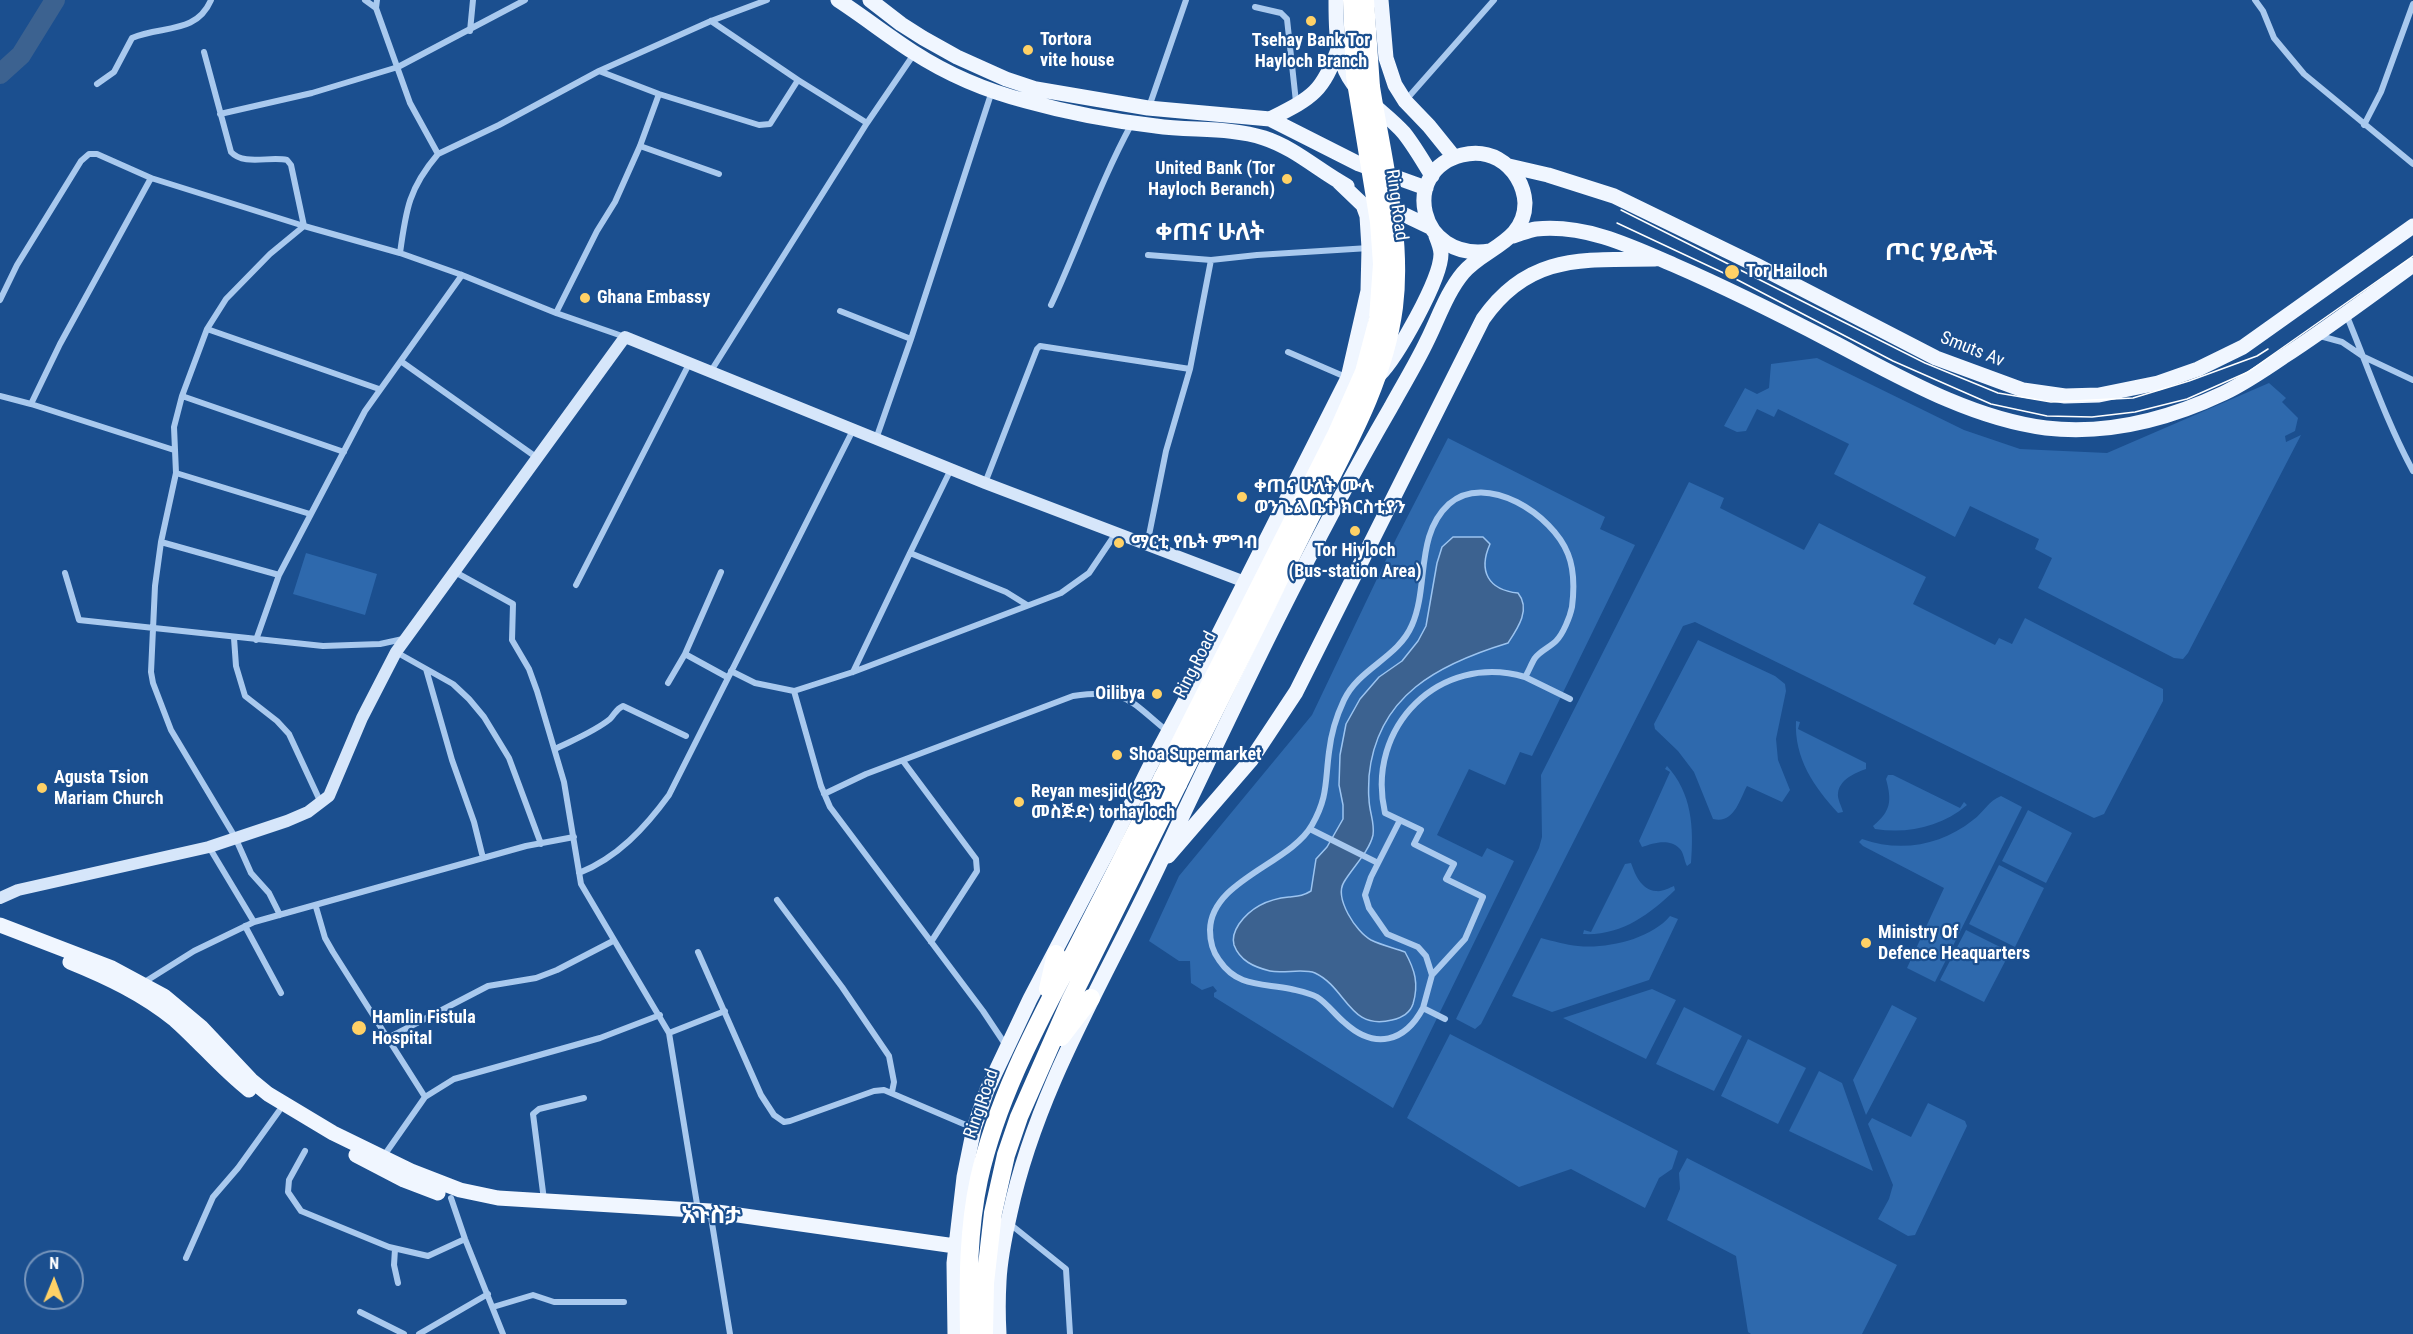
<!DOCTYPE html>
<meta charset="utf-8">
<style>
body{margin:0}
#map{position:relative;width:2413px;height:1334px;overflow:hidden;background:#1b4f8f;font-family:"Roboto Condensed",sans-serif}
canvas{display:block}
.north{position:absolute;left:24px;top:1250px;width:60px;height:60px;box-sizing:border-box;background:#1b4f8f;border:2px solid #7695bc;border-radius:50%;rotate:1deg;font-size:16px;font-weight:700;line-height:24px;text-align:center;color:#fff}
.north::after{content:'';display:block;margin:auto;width:21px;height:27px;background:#ffd166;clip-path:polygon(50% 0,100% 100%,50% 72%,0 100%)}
</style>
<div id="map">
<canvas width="2413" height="1334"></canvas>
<div class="north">N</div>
</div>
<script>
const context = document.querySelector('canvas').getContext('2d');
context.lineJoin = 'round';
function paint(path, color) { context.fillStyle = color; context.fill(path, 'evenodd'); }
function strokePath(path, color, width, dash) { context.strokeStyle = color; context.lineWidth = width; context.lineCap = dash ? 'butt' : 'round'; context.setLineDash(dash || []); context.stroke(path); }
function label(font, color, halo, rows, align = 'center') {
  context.font = font + ' "Roboto Condensed","Noto Sans Ethiopic",sans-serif'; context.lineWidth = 4.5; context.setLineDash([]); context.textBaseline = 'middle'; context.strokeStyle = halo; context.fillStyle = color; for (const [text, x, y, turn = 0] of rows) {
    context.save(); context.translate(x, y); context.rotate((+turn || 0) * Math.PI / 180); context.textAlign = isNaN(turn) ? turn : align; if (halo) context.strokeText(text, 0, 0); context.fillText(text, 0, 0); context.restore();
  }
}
const green = new Path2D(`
 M1817,358L1964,430L2020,449L2107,453L2269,383L2286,398L2282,402L2298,418L2295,431L2285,436L2286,442L2301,435L2188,653L2183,659L2174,658L2038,588L2052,558L2035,549L2039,539L1970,506L1955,537L1834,474L1849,444L1778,409L1774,417L1757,409L1746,431L1737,432L1724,426L1745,388L1757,394L1769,388L1771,364Z
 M1448,438L1605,517L1600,529L1635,545L1532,756L1520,752L1505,785L1469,769L1437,835L1482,857L1487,848L1514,861L1393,1108L1214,997V993L1217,991L1213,986L1202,990L1191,983L1190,961H1179L1149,941L1179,876L1312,715L1396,539Z
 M1689,482L1724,498L1720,508L1804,550L1819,523L1926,577L1913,604L1995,645L1999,638L2012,644L2025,618L2163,689V701L2104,814L2094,818L1695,622L1683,626L1481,1024L1475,1029L1456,1019L1539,848L1542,837L1541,775Z
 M306,553L377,574L365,615L293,594Z
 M1698,640L1775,676L1785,684L1786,691L1776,739L1778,760L1790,790L1782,802L1747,786C1739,801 1734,824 1713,819L1694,772L1678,751L1655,729L1654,724Z
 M1796,721L1800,722L1798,729L1866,763V769C1855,773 1840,779 1838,793C1837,799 1842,807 1843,812L1838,813C1814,787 1794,758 1796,721Z
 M1667,766C1692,793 1694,828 1691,863L1687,866C1684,861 1684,852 1679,848C1669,838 1653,843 1642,847L1639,841L1670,772L1665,769Z
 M1888,775H1893L1960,808L1964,802L1967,805C1941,827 1908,834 1875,829L1873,826C1891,811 1892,801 1886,779Z
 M2001,796L2022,807L1935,982L1907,968L1944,888L1863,846L1859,842L1862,839C1901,853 1942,845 1973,820C1984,812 1988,801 2001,796Z
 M2028,810L2072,833L2046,883L2002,861Z
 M1631,863C1635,874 1641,890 1656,891C1662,892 1669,888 1674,886L1675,890C1649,915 1621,936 1583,934L1584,930L1591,932L1625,864Z
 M1999,865L2044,888L2015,947L1969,924Z
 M1670,916L1678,919L1649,980L1552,1012L1512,996L1541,938C1553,941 1566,945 1578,946C1607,949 1651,939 1670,916Z
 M1966,930L2010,952L1984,1002L1940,980Z
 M1652,989L1676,1000L1646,1059L1563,1018Z
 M1892,1005L1917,1018L1866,1115L1853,1080Z
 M1684,1007L1742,1036L1714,1091L1656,1064Z
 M1450,1034L1678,1151L1672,1169L1659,1178L1645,1208L1571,1169L1519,1187L1407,1118Z
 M1748,1039L1806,1068L1778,1124L1721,1096Z
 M1819,1071L1842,1083L1873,1171L1789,1131Z
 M1928,1103L1965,1121L1967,1126L1915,1235L1908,1236L1878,1219L1889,1199L1893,1185L1868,1124L1872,1118L1911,1137Z
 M1687,1158L1897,1265L1862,1334H1751L1748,1332L1736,1256L1667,1220L1680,1189L1679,1173Z`);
const water = new Path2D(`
 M1453,537H1483L1490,544C1478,571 1488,590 1518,593C1531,609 1518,628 1508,643C1439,664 1377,695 1369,776C1369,783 1368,792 1369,799C1369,811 1375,823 1373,835C1369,852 1353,867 1344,882C1334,898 1356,932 1371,940C1381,945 1394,948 1405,952C1415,970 1419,984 1413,1004C1410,1013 1401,1018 1392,1020C1349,1031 1347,988 1315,973C1303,968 1283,974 1270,971C1254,967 1240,961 1234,945C1232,938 1235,930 1239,924C1251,907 1268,899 1289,897C1298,896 1303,896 1311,891L1316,859L1327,847L1343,819V805L1339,785L1340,755L1346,724L1360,699L1379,677L1402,661L1418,641L1426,626L1437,563L1442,547Z`);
const river = new Path2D(`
 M0,74L21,55L55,0`);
const street = new Path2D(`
 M365,0L376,8
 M377,0L376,8L410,103L438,154C409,188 406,209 400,253
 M2255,0L2263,11L2274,38L2304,74L2413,164
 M1255,7L1281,13L1287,19L1296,102
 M470,31L473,0
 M204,52L231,152C244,166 270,156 287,160L291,165L304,226L270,254L226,299L207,329L182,396L174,427L176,473L161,542L155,586L151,672L153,683L171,730L235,837L251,873L269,893L280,915
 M599,71L659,94L759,125L770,124L798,80L711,21
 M97,84L114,72L132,38C161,25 196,35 211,0
 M1405,101L1494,0
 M1149,107L1186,0
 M220,114L312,93L398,67L525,0
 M867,123L914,54
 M2364,125L2381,92L2413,4
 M640,146L719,174
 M438,154L499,125L599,71L711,21L767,0
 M1148,255L1211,260L1257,255L1369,248
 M0,300L17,265L81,161L89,154H97L151,178L304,226L400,253L462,275L556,313L625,337
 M1051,305C1079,245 1100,182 1131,125
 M840,311L911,339
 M556,313L597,231L615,202L640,146L659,94
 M2346,314C2368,367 2386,421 2413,471
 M207,329L379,389
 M2320,336L2342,342L2364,357L2413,380
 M1288,352L1348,378
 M402,362L536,457
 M711,371L867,123L798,80
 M0,396L31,404L174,450
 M182,396L344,452
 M31,404L60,344L151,178
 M876,439L911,339L992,91
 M176,473L310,514
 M985,483L1037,349L1040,346L1190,369
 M161,542L279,575
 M1147,545L1166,451L1190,369L1211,260
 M910,553L951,469
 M455,572L513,604L512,640L529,669L537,691L564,782L581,884L669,1033L698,1210
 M721,572L685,654L727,677
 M65,573L79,620L323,646L380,644L403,639
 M576,585L690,362
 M234,638L236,666L245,696L277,721L289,734L321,803
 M256,640L279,575L365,411L462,275
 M396,652L453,684L469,699L484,717L509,758L541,844
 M426,669L452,760L474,822L483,858
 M731,671L755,683L794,691L853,672L1061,593L1089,573L1116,533
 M853,672L910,553L1006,592L1027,605
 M668,683L685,654
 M794,691L821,786L830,807L983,1011L1007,1047
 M555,749C573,740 594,732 610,719C615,714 616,709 623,706L686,736
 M903,761L976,859L977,871L931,942
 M824,794L866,774L1073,696C1126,688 1128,699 1167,731
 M1400,820L1371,877L1365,895L1369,908L1387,934L1418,947L1426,956L1432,975
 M1310,829L1378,863
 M209,847L254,922
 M579,873C617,858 645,828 669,795L853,430
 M777,900L842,987L889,1056L894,1082L892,1092
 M316,907L325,938L333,952L425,1097
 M245,926L281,993
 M698,952L761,1095L774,1115L784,1122L790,1121L874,1091L884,1090L973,1128
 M143,983L194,951L254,922L526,846L574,837
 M1423,1008L1432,975L1465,939L1483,897L1446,879L1454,864L1414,844L1421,830L1385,813C1365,727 1440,652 1525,677
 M1445,1019L1423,1008C1405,1042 1375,1050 1345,1023C1335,1015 1328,1004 1317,997C1310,993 1299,991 1291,989C1262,983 1238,988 1219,960C1213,952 1210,941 1210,930C1211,880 1290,864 1312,825C1328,797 1325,782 1329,752C1331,734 1336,717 1344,700C1359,668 1398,658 1412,625C1429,586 1415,535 1449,504C1486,471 1553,515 1568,554C1574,569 1574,591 1572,607C1570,617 1563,634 1556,641C1550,647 1540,651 1535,658C1531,664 1529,671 1525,677L1570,699
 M669,1033L725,1011
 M388,1038L488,986L536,978L557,970L613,941
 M305,1151L289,1180L288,1192L301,1211L389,1247L428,1256L465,1239
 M383,1157L425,1097L454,1079L600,1038L660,1015
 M451,1198L465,1239L503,1334
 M544,1200L533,1114L539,1109L584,1098
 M711,1217L730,1334
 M1010,1224L1066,1269L1070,1334
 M395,1249L394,1265L398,1283
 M186,1258L213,1197L238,1168L279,1111
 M493,1307L533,1295L554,1302H624
 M360,1312L404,1334
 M419,1334L488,1294`);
const secondary = new Path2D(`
 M0,898L18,890L209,847L287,821L308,812L329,796L362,718L396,652L625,337L985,483L1245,582`);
const primary = new Path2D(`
 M838,0C864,17 888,36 913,52C947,74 987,91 1026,101C1069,113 1112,121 1156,126C1191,131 1230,127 1264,138C1295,148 1319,171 1347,186
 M870,0L901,24L923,38L957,57L1006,79L1036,89L1148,108L1270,119L1359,164L1426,188
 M1336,0C1336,21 1336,44 1343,64C1352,94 1385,111 1404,133C1415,147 1423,161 1432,176
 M1381,0L1386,58L1395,85L1405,101L1429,126L1454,157
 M1270,119C1313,97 1322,93 1339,47
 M1509,166L1548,175L1614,196L1756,265L1936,358L2023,390L2065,396L2099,395L2158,383L2198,369L2243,347L2413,226
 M1384,205L1430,227
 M1513,236C1520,234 1529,230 1536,229C1585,224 1631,246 1674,265C1727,288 1779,314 1831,341C1898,376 1969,418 2046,428C2107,435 2169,419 2224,393C2245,383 2264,370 2283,357C2328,328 2370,296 2413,265
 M1379,375C1397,357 1441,279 1441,254C1441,249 1438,241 1436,236
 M1168,856L1251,760L1296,692L1483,319C1529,253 1583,260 1655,259
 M0,925L112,968L164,996L201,1027L251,1080L268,1094L333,1133L411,1171L460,1190L498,1198L710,1211L955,1246
 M70,962C107,977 143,994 175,1020C200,1042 222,1069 249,1090
 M356,1155L404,1180L438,1193
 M955,1334L954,1263L964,1177L974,1128L987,1090L1030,999L1115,837L1149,768L1186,699L1348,378L1368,291L1369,248L1367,216L1363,205L1339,182
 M999,1334C998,1316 998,1298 999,1281C1000,1258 1005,1235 1010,1213C1037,1088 1106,978 1160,863C1233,709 1305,555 1391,407C1403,385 1416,364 1427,341C1438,319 1447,292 1463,273C1484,248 1525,242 1525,203C1524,185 1514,168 1498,159C1487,153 1474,152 1462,155C1400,170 1417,262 1490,251`);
const highway = new Path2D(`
 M1365,0L1371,87
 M1048,989L1056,954
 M1061,1037L1091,998
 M969,1334C968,1282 968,1230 979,1179C996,1103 1032,1034 1068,965C1100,902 1132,840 1163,777
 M984,1334L985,1283L993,1213L1006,1155L1019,1117L1070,1001L1178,784`);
const tram = new Path2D(`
 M1621,210L1925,363L1998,393L2051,402L2133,398L2189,381L2257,356L2268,349
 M1617,223L1730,276L1893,361L1991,404L2047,416L2092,417L2135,412L2187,399L2248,372L2413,256`);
const highwayBridge = new Path2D(`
 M1163,777L1337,433L1364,372L1378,319L1382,264L1379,222L1355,76L1352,0
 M1178,784C1221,696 1266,608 1309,520C1343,452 1384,384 1394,307C1403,236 1382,157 1371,87`);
const markers = [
 [1311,21,6,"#ffd166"],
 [1028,50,6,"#ffd166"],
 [1287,179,6,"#ffd166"],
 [1732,272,8,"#ffd166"],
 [585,298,6,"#ffd166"],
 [1242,497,6,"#ffd166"],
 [1355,531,6,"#ffd166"],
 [1119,543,6,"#ffd166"],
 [1157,694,6,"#ffd166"],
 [1117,755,6,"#ffd166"],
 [42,788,6,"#ffd166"],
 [1019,802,6,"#ffd166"],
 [1866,943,6,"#ffd166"],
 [359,1028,8,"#ffd166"]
];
const poiNames = [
 ["Tortora",1040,40],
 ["vite house",1040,61],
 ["Tsehay Bank Tor",1311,41,"center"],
 ["Hayloch Branch",1311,62,"center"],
 ["United Bank (Tor",1275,169,"right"],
 ["Hayloch Beranch)",1275,190,"right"],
 ["Tor Hailoch",1746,272],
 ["Ghana Embassy",597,298],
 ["ቀጠና ሁለት ሙሉ",1254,487],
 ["ወንጌል ቤተ ክርስቲያን",1254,508],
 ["ማርቲ የቤት ምግብ",1131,543],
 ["Tor Hiyloch",1355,551,"center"],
 ["(Bus-station Area)",1355,572,"center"],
 ["Oilibya",1145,694,"right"],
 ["Shoa Supermarket",1129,755],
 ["Agusta Tsion",54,778],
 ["Mariam Church",54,799],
 ["Reyan mesjid(ረያን",1031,792],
 ["መስጅድ) torhayloch",1031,813],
 ["Ministry Of",1878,933],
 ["Defence Heaquarters",1878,954],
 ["Hamlin Fistula",372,1018],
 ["Hospital",372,1039]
];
const streetNames = [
 ["Ring Road",1396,205,82],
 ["Smuts Av",1972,350,22],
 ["Ring Road",1196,665,-63],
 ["Ring Road",982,1104,-71]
];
const districtNames = [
 ["ቀጠና ሁለት",1210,234],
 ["ጦር ሃይሎች",1941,254],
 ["አጉስታ",711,1217]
];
paint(green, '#2e69ad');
paint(water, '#3c6290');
strokePath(water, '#9cc4f0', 1.5);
strokePath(river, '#3c6290', 20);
strokePath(street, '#a9c9ee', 6);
strokePath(secondary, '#d6e6fa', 12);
strokePath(primary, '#f0f6ff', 15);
strokePath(highway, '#fff', 18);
strokePath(tram, '#fff', 1.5);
strokePath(highwayBridge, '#fff', 18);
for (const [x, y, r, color] of markers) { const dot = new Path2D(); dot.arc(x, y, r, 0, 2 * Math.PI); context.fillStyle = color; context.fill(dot); strokePath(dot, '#1b4f8f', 2); }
label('bold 18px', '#fff', '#1b4f8f', poiNames, 'left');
label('18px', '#fff', '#1b4f8f', streetNames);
label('bold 24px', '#fff', '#1b4f8f', districtNames);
</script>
